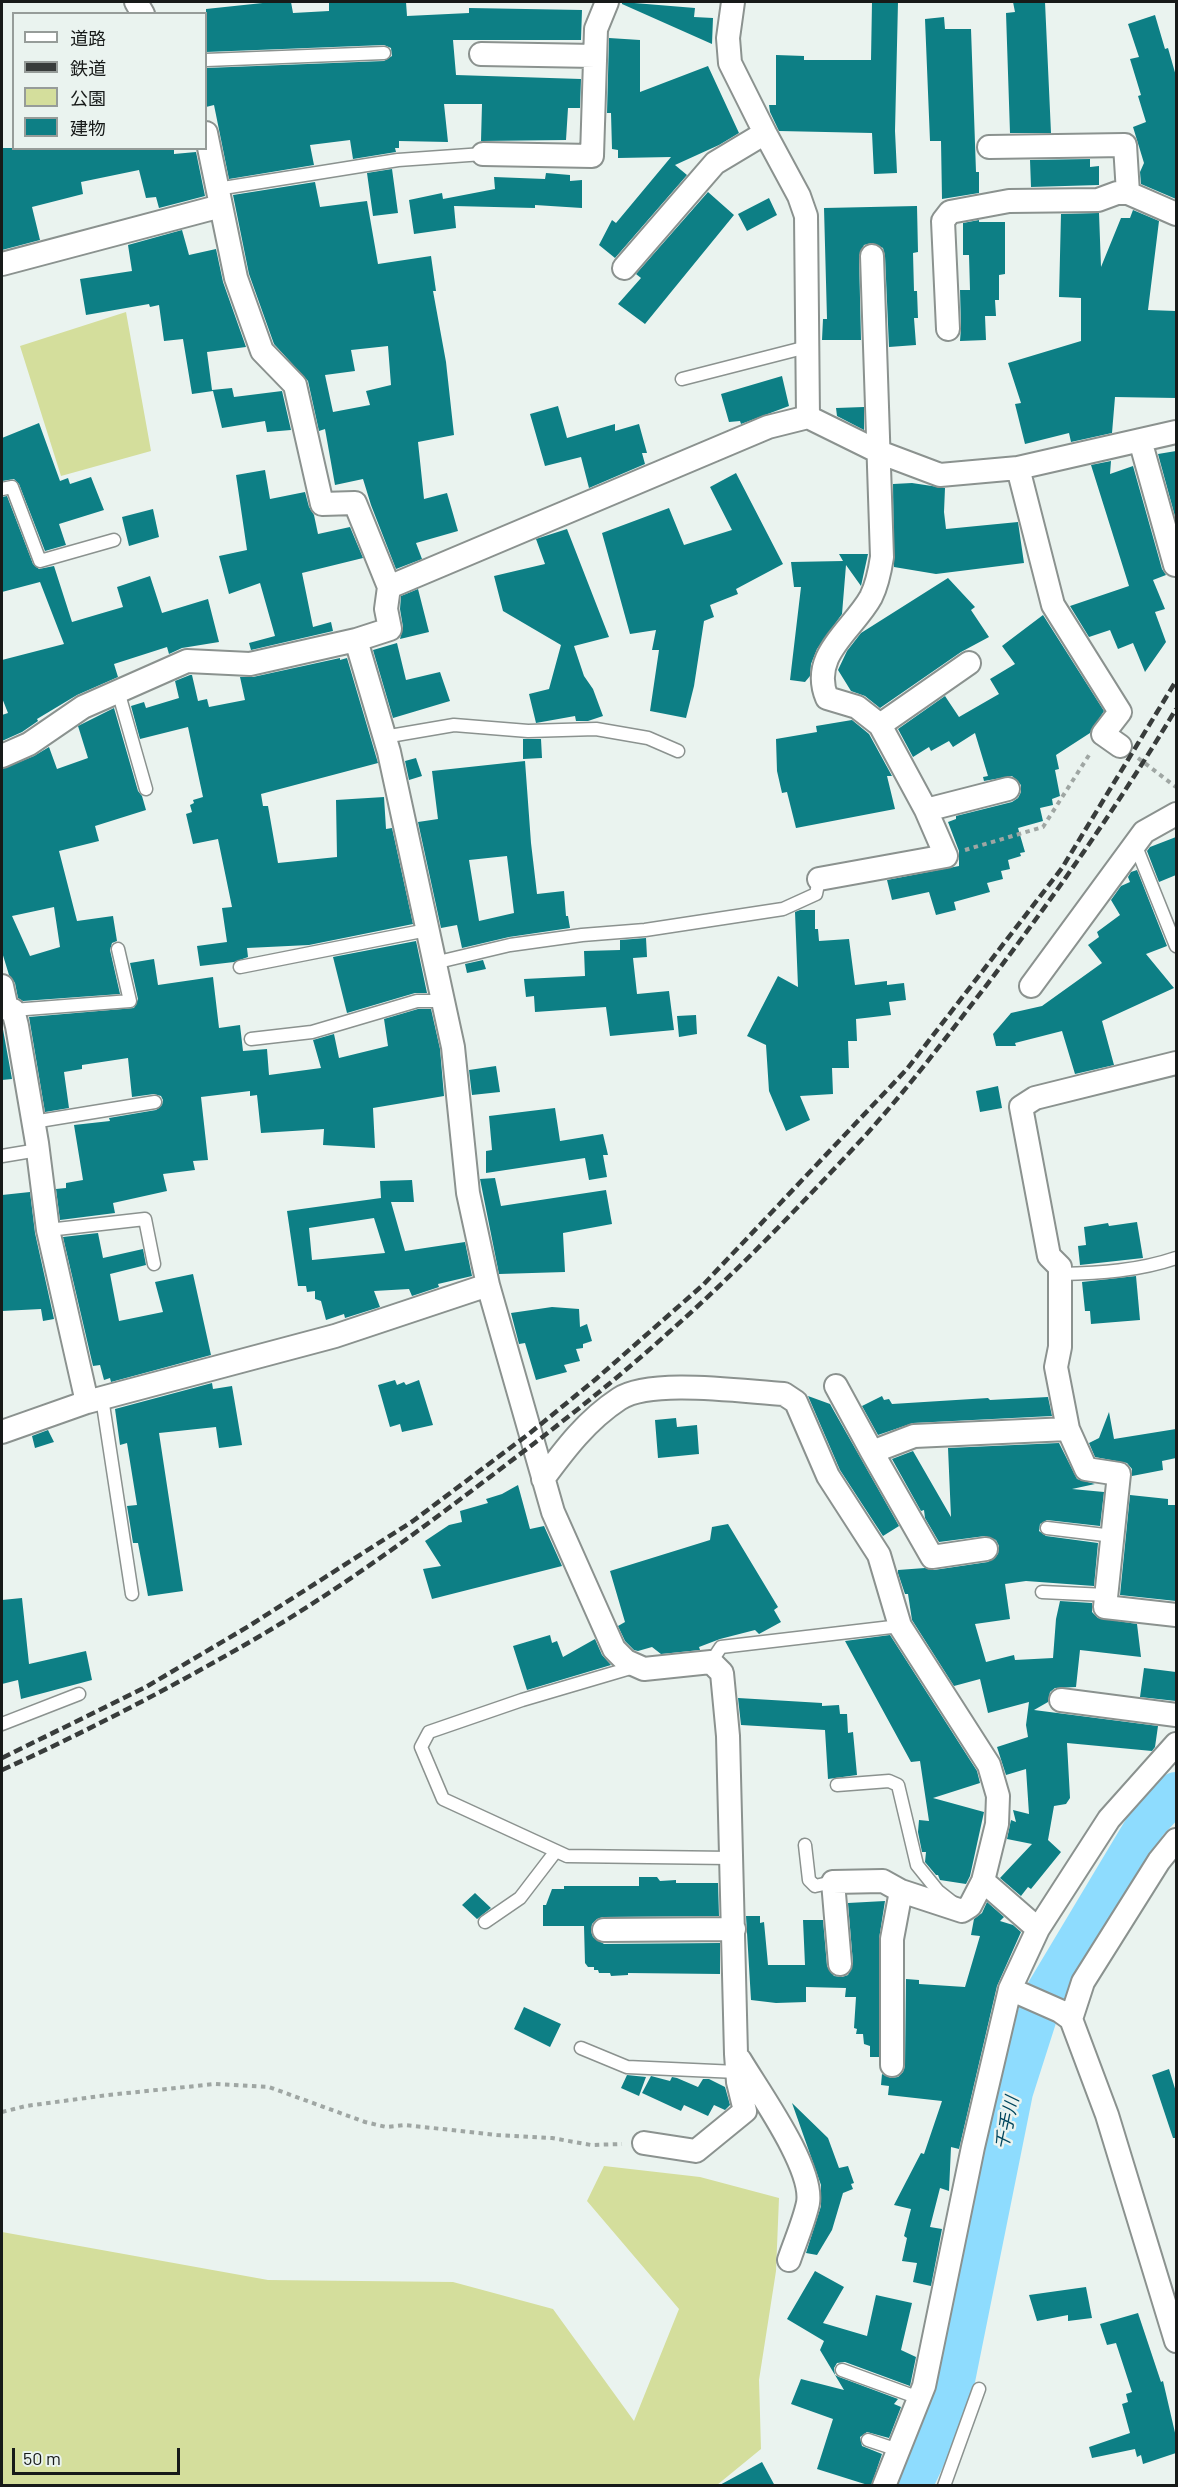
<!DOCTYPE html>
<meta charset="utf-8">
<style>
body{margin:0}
#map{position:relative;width:1178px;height:2487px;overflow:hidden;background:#eaf3ef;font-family:Barlow,"Noto Sans JP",sans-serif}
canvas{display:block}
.frame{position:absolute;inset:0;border:3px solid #171a19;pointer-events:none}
.legend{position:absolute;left:12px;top:12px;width:195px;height:138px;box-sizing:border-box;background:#eaf3ef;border:2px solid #969c99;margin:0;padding:8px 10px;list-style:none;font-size:18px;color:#171a19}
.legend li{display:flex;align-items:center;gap:12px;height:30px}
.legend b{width:30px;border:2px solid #969c99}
.scale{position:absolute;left:12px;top:2448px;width:168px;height:27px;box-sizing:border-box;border:3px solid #171a19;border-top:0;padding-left:8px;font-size:18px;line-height:21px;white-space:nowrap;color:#171a19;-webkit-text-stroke:4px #eaf3ef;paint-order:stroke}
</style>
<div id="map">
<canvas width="1178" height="2487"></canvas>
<div class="frame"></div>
<ul class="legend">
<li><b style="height:8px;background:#fff"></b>道路</li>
<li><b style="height:8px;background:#383c3b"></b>鉄道</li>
<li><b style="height:16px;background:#d4de9c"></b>公園</li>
<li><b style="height:16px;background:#0d7f85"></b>建物</li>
</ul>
<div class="scale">50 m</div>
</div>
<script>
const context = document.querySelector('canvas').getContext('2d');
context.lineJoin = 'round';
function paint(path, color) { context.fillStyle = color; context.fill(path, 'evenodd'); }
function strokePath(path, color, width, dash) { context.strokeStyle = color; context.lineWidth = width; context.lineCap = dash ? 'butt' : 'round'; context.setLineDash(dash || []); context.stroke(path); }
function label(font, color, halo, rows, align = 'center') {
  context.font = font + ' Barlow,"Noto Sans JP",sans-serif'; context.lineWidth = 5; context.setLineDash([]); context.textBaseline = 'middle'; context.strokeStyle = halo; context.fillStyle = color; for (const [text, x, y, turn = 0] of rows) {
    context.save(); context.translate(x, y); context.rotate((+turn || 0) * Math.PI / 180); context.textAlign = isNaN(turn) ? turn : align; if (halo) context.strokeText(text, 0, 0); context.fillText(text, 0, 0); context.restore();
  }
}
const green = new Path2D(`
 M126,312L151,451L61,476L20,346Z
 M604,2166L700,2177L779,2198L776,2271L759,2380L761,2449L717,2485H2V2232L268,2280L453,2282L553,2309L634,2421L679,2309L587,2201Z`);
const river = new Path2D(`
 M912,2486L950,2405L1013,2092L1044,1995L1147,1823L1176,1792`);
const building = new Path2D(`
 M272,2H291L293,13L329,11V2H406L407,16L469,13V8L582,10L581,40H453L456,75L581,79L580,108H568L566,140L481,141L482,104H444L448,142L399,141V148H395L396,152L353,159L350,140L310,145L314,165L229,179L214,105L206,107V68L384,61L392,56L391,48L384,45L206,52V9Z
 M622,2L695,8L694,17L713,18L712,44L622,4Z
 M872,2H898L895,131L897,173L874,174L872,133L779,131L770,112L769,105H776V55L804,56V60H871Z
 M1013,2H1045L1051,133H1010L1006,13L1015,12Z
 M1155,15L1165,49L1168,48L1176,76V199L1141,184L1140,172L1144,163L1133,127L1146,122L1138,96L1141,95L1130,59L1139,57L1128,24Z
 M944,17L945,29H971L976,172H979V193L942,199L941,141H930L925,19Z
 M609,38L640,40V92L708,66L739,133L719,145L675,165L687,175L615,258L599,245L612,220L616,223L671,157L618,158V150L612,149L611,113H607Z
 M2,148H174V154L196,152L205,196L159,208L156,197L146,198L139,170L81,182L83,194L32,207L40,240L2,250Z
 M1090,159V167L1099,166V185L1031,187L1030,160Z
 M392,169L398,213L373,216L367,173Z
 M546,173L570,175V181L582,180V208L535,205V208L454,206L456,228L414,234L409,200L442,193L443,199L495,189L494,177L545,179Z
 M315,182L320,207L367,201L378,264L431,256L436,291H433L446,362L454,435L418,442L424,499L447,493L458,531L416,543L422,559L396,569L371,505L363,479L335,485L325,429L319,431L308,381L274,344L249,274L233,195ZM388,346L391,385L366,391L370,405L333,412L325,375L355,371L351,350Z
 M708,192L734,215L645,324L618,304L641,278L636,274Z
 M769,198L777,215L747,231L738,214Z
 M917,206L918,252L913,253L914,291H917L918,318H914L916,345L889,347L885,256L883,248L872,243L864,245L859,256L861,340H822L823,319H827L824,208Z
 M1133,210L1159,221L1148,310L1176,311V398L1115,397L1112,433L1071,442L1069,433L1025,444L1015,404L1021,403L1008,363L1081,341V298L1059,297L1061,214L1099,213L1101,267L1121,218H1130Z
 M979,220V222H1005V274L999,275V300H995L996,316H985L986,340L960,341L961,328L960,290H970L969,255H963V223Z
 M182,230L189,255L216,249L223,282L246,347L207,352L212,390L232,388L234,397L282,391L291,430L267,432L265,421L222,428L213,391L192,394L183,339L164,341L159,305L150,307L149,304L86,315L80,279L132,271L128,245Z
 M782,376L789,406L741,424L740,421L729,422L721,394Z
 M558,406L567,438L615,424V431L639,424L647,453H642L645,464L589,488L581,457L545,466L530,414Z
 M864,407V430L837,416L836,408Z
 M39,423L60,481L68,478L70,484L91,477L104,510L59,524L66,545L45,551L19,484L14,479L2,481V438Z
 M1176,451V520L1158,454Z
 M1111,461L1110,474L1133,466L1162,569L1166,575L1153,580L1165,609L1155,612L1166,642L1145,672L1133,643L1118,649L1110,630L1089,637L1070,606L1129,586L1091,465Z
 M265,470L270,499L305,492L309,507L314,515L318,534L350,527L363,558L302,573L313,627L331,622L333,631L251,650L249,643L275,636L260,583L229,594L219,556L247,550L236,475Z
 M736,473L783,564L736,589L738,594L710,605L714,617L704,621L694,686L686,718L650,711L659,650H652L656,630L630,634L602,533L669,508L684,545L732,530L710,487Z
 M912,483L945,488L944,512L946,529L1018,522L1024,563L936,574L894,567L893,484Z
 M7,496L33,564L39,569L54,566L72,622L123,607L117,587L150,576L162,613L208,599L219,642L182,648L169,654L167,647L114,664L118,677L77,695L37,719L38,721L22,732L2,741V715L8,713L2,698V660L64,644L40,582L2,592V497Z
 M153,509L159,537L129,546L122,517Z
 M567,529L609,637L574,646L584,676L593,689L603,716L588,721H576L575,716L536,723L529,694L549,689L561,645L503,611L494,576L545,564L536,539Z
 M839,554H868L861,586L846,565L842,614L817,649L811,664L810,676L805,682L790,680L801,587H794L791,562L843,561Z
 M948,578L975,607L971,610L989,637L961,652L880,708L865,696L851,691L838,670L847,651L861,633Z
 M418,589L429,632L400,639L403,627L400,609L401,596Z
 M1043,615L1104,711L1090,733L1056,755L1059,769L1055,770L1060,796L1052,799L1053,805L1040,808L1043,821L1018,828L1025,852L1020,853L1021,856L1008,860L1010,869L1001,871L1003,879L987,883L990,892L954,902L956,910L936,915L929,892L892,900L887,880L959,866V851L948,822L956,819V816L1012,802L1018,798L1021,792V785L1012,776L984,781L983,777L988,776L975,733L953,747L949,741L931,751L929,747L913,757L898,729L945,696L959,717L999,694L990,679L1015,664L1002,646Z
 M397,643L406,680L440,672L450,701L393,718L373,650Z
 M340,658V660L347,658L378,763L261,794L263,806H268L278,863L337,857L336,800L384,797L386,829L392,828L413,924L309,945L247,948L248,957L234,962L200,966L197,946L227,942L222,908L232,907L218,839L193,844L186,814L192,812L190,805L194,803L193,800L203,797L188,727L140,739L131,706L144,702L146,708L179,698L175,681L190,675H192L198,701L207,699L209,707L245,700L240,677H253Z
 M114,708L138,791L142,796L146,810L95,826L99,841L59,851L77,921L113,916L117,941L112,943L110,950L120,994L23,1001L18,998L15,983L9,975L2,952V769L34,756L49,747L57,769L88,758L78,726ZM54,907L60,947L30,956L12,916Z
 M852,720L869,734L892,776H887L895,809L796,828L787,792L782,793L777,771L776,739L817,732L816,726Z
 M523,739H541L542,758L523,759Z
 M416,758L422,776L409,780L405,761Z
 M525,761L531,843L537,894L564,891L566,916H568L570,928L509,937L462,948L457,925L441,928L418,822L438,819L432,771ZM507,856L514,913L479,921L469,860Z
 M1176,837V875L1159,882L1147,851L1150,847Z
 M1137,870L1167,946L1146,954L1174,988L1102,1021L1114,1065L1075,1074L1062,1031L1015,1043L1016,1046H996L993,1034L1011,1013L1042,1006L1102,963L1088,945L1099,937L1097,932L1120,915L1111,900L1121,886L1130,882L1128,877L1131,872Z
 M800,910H815V929H818L819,941L849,939L855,985L887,981V985L904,983L906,1000L889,1002L891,1015L856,1019L857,1041H848L849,1068H832L833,1094L800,1096L810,1120L786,1131L769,1091L766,1045L747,1036L778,976L798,987L795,912Z
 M646,938L647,957L633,958L637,994L669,991L674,1030L610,1036L606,1007L535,1012L534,996L526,997L524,979L585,976L584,951L620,950V940Z
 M416,941L427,993H415L347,1013L333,957Z
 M154,959L158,985L213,977L219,1028L240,1025L243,1051L267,1049L269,1075L321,1068L313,1040L334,1034L339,1058L388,1046L384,1019L418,1009H431L440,1049L444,1096L373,1108L375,1148L323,1145L324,1129L261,1133L257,1095L250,1096V1091L201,1097L208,1160L193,1161L195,1170L163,1174L167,1191L113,1203L115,1213L60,1220L56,1189L66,1188V1183L83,1180L74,1125L110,1121L109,1118L156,1110L162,1105L163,1100L161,1096L154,1094L132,1097L128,1058L82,1065V1069L64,1072L69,1108L45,1112L29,1017L134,1008L138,999L130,963Z
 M483,960L486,969L467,973L465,964Z
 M696,1015L697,1034L679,1037L677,1016Z
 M2,1024L12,1079L2,1080Z
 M496,1066L500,1092L472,1095L469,1070Z
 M998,1086L1002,1108L980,1112L976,1091Z
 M555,1108L560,1141L603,1134L608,1155H603L607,1177L589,1180L585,1158L486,1173V1151L492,1150L489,1116Z
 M495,1178L501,1206L606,1190L612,1224L563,1233L565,1272L499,1274L480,1179Z
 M412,1180L414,1202H391L405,1251L465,1242L472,1276L438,1284L439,1287L412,1296L409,1289L374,1291L380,1307L345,1318L344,1314L326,1320L321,1301L315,1299V1291L307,1292L306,1286H298L287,1211L381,1198L380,1181ZM374,1218L385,1253L312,1260L309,1228Z
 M30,1192L35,1233L54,1319L43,1321L41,1309L2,1311V1195Z
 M1137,1222L1143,1258L1080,1265L1078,1246L1086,1245L1084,1227L1108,1223L1109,1226Z
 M98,1233L103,1258L143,1249L146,1265L110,1274L119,1321L163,1312L155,1282L193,1274L211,1355L111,1382L110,1378L104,1380L100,1365L93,1366L63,1237Z
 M1136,1276L1140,1320L1091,1324L1090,1311H1085L1082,1282Z
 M552,1307L579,1309L580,1327L587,1324L592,1341L583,1344V1348L576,1349L580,1361L564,1365L567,1372L536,1380L525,1343L519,1344L511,1313Z
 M395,1380L397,1385L404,1382L406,1385L419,1380L433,1425L402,1432L400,1424L390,1427L378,1385Z
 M212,1383L213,1389L232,1386L242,1445L219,1448L216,1427L159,1433L183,1591L148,1596L138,1543H133L130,1524L127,1506L137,1505L127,1443L120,1445L115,1409Z
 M808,1396L830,1404L899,1526L883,1536L840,1470Z
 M882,1396L884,1400L889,1399L892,1404L988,1398L990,1400L1048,1397L1052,1416L913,1423L878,1435L862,1406Z
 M1109,1412L1114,1439L1176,1429V1458L1162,1461L1163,1470L1132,1476V1469L1127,1463L1095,1457L1089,1443L1099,1438Z
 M676,1418L677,1427L697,1425L699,1454L658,1458L655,1420Z
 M48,1430L54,1442L35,1448L32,1436Z
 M1059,1443L1077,1479L1095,1484L1072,1489L1104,1492L1100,1526L1047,1520L1040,1524L1039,1531L1046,1536L1098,1543L1094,1586L1026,1581L1005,1584L1010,1619L975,1624L986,1662L1014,1655L1015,1660L1053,1658L1056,1619L1060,1601L1092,1603V1612L1098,1618L1137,1624L1141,1657L1080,1650L1076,1687L1055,1688L1050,1692L1048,1702L1034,1710L1158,1726L1155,1747L1152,1751L1067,1743L1070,1798L1066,1804L1054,1806L1048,1840L1061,1852L1031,1889L1028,1887L1021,1896L1000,1878L1032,1844L1007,1839L1011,1820L1016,1822L1013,1810L1029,1814L1026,1769L1006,1775L997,1747L1028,1737L1026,1725L1029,1702L988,1713L980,1679L954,1686L912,1620L908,1594H905L898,1573V1570L925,1568L934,1570L988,1562L998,1554L999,1546L996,1540L985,1536L939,1542L925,1518L924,1510L921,1511L892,1459L913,1451L951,1517L948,1448Z
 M518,1485L530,1529L544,1526L562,1566L432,1599L423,1569L441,1566L425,1541L449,1525L462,1522L460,1511L488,1503L486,1499L502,1494Z
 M1130,1495L1168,1499V1505H1176V1601L1120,1595Z
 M728,1524L778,1607L774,1610L781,1622L759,1634L755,1630L720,1639L699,1647L700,1650L661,1654L652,1647L638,1651L634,1650L625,1641L618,1626L625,1622L610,1571L710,1540L712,1527Z
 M22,1598L29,1664L86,1651L92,1680L21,1699L18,1680L2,1684V1600Z
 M550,1635L552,1643L557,1641L563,1657L595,1639L602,1655L611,1665L527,1690L513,1646Z
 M890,1635L977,1771L980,1783L933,1798L984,1812L970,1876L966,1884L940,1880L938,1875H936L925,1862L926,1852H922L918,1832L919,1820L929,1821L920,1761L911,1762L845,1641Z
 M1144,1668L1176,1672V1701L1140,1697Z
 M738,1698L822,1703V1706L839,1705L840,1714H847L848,1733L853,1732L857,1775L828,1779L825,1730L741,1725Z
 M639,1877H657L660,1881L676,1880V1883H718L719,1916L603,1917L597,1919L592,1924L591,1931L593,1937L604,1944L720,1943V1974L628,1973V1975L611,1976L610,1973H599L598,1970H594V1967H588L585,1963L584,1926H543V1905H546L552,1889H564V1886H639Z
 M475,1893L491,1908L477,1919L462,1905Z
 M885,1901L879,1939V2057H870V2046L864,2044L863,2034H856L857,2029L854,2028L856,1997H845L846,1988L806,1987V2002L776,2003L751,2000L746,1916H760V1923L764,1922L768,1965H805L803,1920H823L827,1966L834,1976L842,1977L848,1975L853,1963L848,1903Z
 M987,1902L1004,1917L1000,1921L1013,1925L1021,1932L997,1986L959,2149L951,2147L949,2191L940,2188L930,2227L942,2229L931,2286L913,2282L917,2263L902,2261L907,2238L904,2236L911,2209L894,2205L921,2153L924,2154L942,2101L888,2095L889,2086L881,2085L882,2074L891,2078L898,2077L903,2072L905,2066L906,1979L919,1980V1984L965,1987L980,1936L971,1935L974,1919L982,1913Z
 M524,2007L561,2024L550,2047L514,2029Z
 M1169,2069L1176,2092V2138H1173L1152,2075Z
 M627,2075L646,2077L639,2096L621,2088Z
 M651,2076L670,2081L672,2077L677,2078L698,2087L703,2079H709L725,2087L730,2105L725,2110L714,2105L708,2116L684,2105L681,2111L642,2093Z
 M792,2103L828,2138L839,2168L848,2166L854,2183L851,2184L853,2189L843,2193L832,2230L817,2255L806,2253L821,2206V2185Z
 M815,2271L844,2287L823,2323L867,2336L876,2295L912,2303L901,2350L916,2357L910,2386L845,2362L837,2363L834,2368L835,2375L839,2377L898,2399L894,2404L901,2407L889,2438L867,2432L860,2437L862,2446L882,2454L871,2486L817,2469L833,2419L791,2404L801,2379L844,2390L820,2350L824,2341L787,2319Z
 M1086,2287L1092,2318L1068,2321V2315L1037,2321L1029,2295Z
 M1138,2313L1161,2382L1163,2381L1176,2437V2453L1143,2464L1141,2455L1137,2457L1135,2449L1092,2458L1089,2447L1130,2433L1122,2404L1128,2402L1126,2394L1132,2392L1116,2343L1107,2345L1100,2324Z
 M762,2462L775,2486H718Z`);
const path = new Path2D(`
 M1138,758L1176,787
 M965,850L1043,827L1091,752
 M2,2112L26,2106L108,2095L215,2084L269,2087L365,2122L386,2127L405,2125L497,2135L552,2138L591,2145L622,2144`);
const lane = new Path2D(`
 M206,60L384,53
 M217,189L398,160L483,154
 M682,379L807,347
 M2,489L12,487L40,561L114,540
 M118,691L146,789
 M384,737L454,725L528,731L596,729L648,738L678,751
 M1135,844L1176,946
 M434,963L510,945L582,935L645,930L783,909L816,894L819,879
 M240,967L427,930
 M13,1010L130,1001L118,949
 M251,1039L312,1032L417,1001H442
 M33,1122L155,1102
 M2,1156L38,1150
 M48,1230L145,1219L154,1264
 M1060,1274C1100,1273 1138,1271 1176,1258
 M102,1398L132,1594
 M1047,1528L1113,1536
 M1042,1592L1106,1595
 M711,1662L721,1647L900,1626
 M634,1667L522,1700L429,1732L421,1747L443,1799L567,1856L731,1858
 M2,1724L79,1694
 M837,1785L889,1781L898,1785L917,1865L938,1891L952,1902
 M805,1845L809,1880L815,1886L833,1882
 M485,1922L520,1898L556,1851
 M581,2048L627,2067L737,2072
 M842,2370L919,2398
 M868,2440L898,2450
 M944,2486L979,2389`);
const street = new Path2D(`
 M136,2L143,14
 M733,2L728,38L730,63L765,133L799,196L806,216L808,417
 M481,54L595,56
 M989,147L1125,145L1128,193
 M483,154L592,156L596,29L607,2
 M2,264L221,206
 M624,268L715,163L765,133
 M948,329L943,221L950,212L1009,201L1098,200L1117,193H1128L1176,214
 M1140,440L1175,565
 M1018,468L1053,605L1120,712L1103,734L1120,746
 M389,587L768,427L808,417L879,452L940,475L1018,468L1176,432
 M356,640L389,752L453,1047L468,1193L488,1285L553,1512L614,1649L626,1661L644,1669L711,1662L722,1673L728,1736L736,2054L738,2082L745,2111L696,2151L644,2143
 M880,725L969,663
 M2,756L29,744L83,707L187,661L250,664L356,640L390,629L386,609L389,587L355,503L322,504L295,385L262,351L236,278L206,133
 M926,810L1008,789
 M819,879L946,856L926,810L880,725L857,707L827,698C809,655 853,630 871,597C877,585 880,570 882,557L872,256
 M2,986L7,1009L13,1010L17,1026L37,1143L48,1230L87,1402
 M1031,986L1144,832L1176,814
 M1176,1063L1035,1098L1021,1107L1049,1256L1060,1267V1347L1056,1367L1068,1429L1086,1469L1119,1474L1105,1607L1176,1615
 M836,1386L872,1452L932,1557L986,1549
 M2,1432L87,1402L335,1336L488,1285
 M872,1452L914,1436L1068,1429
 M543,1479C565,1449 587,1420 619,1399C651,1378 745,1392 784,1394L796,1402L828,1476L879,1555L900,1626L989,1765L998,1796L997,1824L983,1881
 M1061,1700L1176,1715
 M604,1930L734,1929
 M840,1964L833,1882L883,1881L901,1891L962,1911L970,1906L983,1881L1038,1929
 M1010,1989L1060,2011L1071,2019L1107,2115L1176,2341
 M1071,2019L1083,1982L1159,1861L1176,1840
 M740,2060C759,2092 814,2168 808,2203C804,2222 795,2242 789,2260
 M892,2065V1939L901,1891
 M884,2486L924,2386L973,2147L1010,1989L1038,1929L1109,1819L1176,1744`);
const rail = new Path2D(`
 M2,1758L146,1687L249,1626L413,1521L530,1433L596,1379L703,1285L907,1069L1062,868L1176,681
 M2,1770C90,1730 176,1685 260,1636C331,1594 400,1545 466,1495C535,1443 604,1391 668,1333C736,1273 800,1206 862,1139C907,1090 948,1035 989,982C1056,894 1119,804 1176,709`);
const waterNames = [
 ["千手川",1007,2123,-78]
];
paint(green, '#d4de9c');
strokePath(river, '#8edcfe', 40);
paint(building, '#0d7f85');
strokePath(lane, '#8b928f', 15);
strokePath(street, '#8b928f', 26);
strokePath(path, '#9fa6a3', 4, [4.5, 4.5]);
strokePath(lane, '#fff', 12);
strokePath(street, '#fff', 22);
strokePath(rail, '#383c3b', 4.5, [9, 4.5]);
label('italic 18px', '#00465d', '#eaf3ef', waterNames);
</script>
